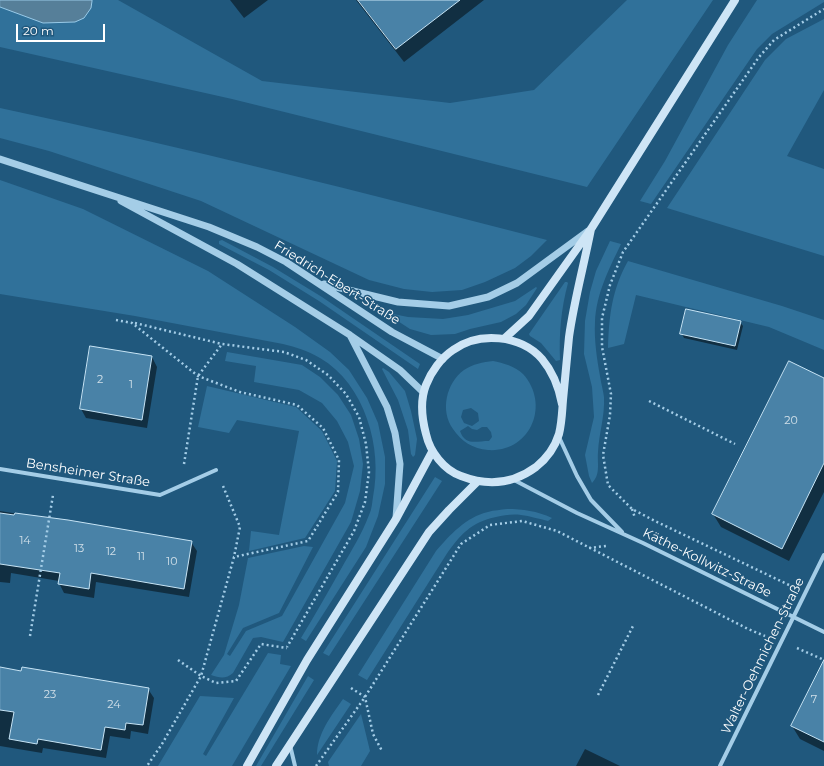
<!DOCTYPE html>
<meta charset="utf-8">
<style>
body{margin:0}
#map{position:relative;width:824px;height:766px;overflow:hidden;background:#20587d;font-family:Montserrat,sans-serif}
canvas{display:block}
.scale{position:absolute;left:16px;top:24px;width:89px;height:18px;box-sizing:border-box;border:2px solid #fff;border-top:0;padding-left:5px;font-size:12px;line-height:14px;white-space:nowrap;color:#fff;-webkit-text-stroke:3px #20587d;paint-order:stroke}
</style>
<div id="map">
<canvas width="824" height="766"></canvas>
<div class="scale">20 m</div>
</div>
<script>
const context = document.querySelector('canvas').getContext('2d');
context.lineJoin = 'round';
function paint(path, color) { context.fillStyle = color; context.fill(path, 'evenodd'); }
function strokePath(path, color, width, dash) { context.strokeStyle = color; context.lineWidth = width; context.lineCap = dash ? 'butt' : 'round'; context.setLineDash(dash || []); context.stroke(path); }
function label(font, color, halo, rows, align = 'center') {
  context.font = font + ' Montserrat,sans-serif'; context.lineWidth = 3; context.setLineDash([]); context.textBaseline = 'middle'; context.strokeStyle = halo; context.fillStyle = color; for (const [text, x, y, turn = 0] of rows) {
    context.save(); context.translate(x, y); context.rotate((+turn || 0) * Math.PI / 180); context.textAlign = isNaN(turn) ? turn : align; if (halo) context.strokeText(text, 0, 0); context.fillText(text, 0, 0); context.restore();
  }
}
const green = new Path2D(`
 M82,0H118L262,81L450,103L534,90L627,0H713L587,187L232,99L0,47V6Z
 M757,0H824V2L772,34L757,49L651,204L640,201L665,161L728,45Z
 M824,19V90L787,156L824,169V256L667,208L765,60L786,39Z
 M0,108C184,147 365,193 547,240L531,256L515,268L485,282L462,290L432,292L404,289L369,280L201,201L49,151L0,138Z
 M0,180L83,209L208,271L295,327L330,352L349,370L367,398L378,423L385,457V484L378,516L366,547L306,641L301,638C315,615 328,592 341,569C351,551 362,534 369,515C372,509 372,503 373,497C383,448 365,384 320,358C308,351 296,347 283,344L135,316L0,294Z
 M222,240L273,267L322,297L420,364L418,369L319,301L269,270L219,244V241Z
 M610,241L621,244C609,269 596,294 595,322C594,340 597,359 600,376C601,383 603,390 604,397C605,416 599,433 598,452C597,463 601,474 592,483L589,476L585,455L594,417L592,387L584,354L585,321L590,292L596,271Z
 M628,261L782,306L824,320V350L769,327L636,295L624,344L608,348C609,316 612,289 628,261Z
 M565,282H567L568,283C561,309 559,333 560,360L556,361L541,343L530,336L529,334Z
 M536,287L537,288L526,305L516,314L501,322L470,329L455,334L431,335L410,329L390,316L391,314H393L408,317L443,319L468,315L515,301Z
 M227,352L302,365L320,377L338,395L351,415L359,439L363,464L360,491L351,522L283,642L261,637L253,638L233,673C226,679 220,678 211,675L224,655L239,605L248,558L304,546L313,547L279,613L243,628L227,654L230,656L246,631L282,616L345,503L354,466L348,442L337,421L322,403L299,390L254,382L256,366L225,361Z
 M493,361C503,363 515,366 523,374C551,405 530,453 488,450C473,449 461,441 453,429C440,411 446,383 464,370C473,364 483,362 493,361ZM471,408L478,413L479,421L472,426L464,423L461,417L463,410ZM468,426L472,429L477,430L482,427H487L491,432L492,437L489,441C476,441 465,446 460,431Z
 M383,368L389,372L405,391L411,411L417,439L415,455L413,457L411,454L408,430L398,400L382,369Z
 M207,386L296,407L322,431L337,461L335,491L305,538L249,551L251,531L279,535L299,431L237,420L229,433L198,427Z
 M435,477L442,481L329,656L323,653Z
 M507,509C523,509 537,511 552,518L548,521C539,519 530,516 521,515C513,514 504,515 496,517C471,522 460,535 446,555L367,680L358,675L436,551C450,535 466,517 488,512C494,510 501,510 507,509Z
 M268,653L281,655L280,664L291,666L232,766H158L200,696L234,698L203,754L206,756Z
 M308,676L314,680L261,766H256Z
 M343,699L351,704L317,755C317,734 331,716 343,699Z
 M361,714L370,751L361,766H329L328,762Z`);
const water = new Path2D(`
 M0,0H92V1L91,8L84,18L75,22L43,23L0,7Z`);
const shadow = new Path2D(`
 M230,0H268L244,18Z
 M356,0H484L404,62Z
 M740,322L743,326L737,350L684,338L682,334Z
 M152,357L157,367L147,428L86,418L81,409Z
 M824,379V492L789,561L721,527L713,514Z
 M0,511L191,542L197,551L189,597L96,582L94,598L64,593L59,583V581L11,573L10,583L0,582Z
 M0,668L148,689L154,698L148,734L131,731L130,739L110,736L106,758L43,748L42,753L0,746Z
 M824,676V751L800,739L792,726Z
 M585,749L620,766H576Z`);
const building = new Path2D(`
 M358,0H460L396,49Z
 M686,309L741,321L735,346L680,334Z
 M90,346L152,356L142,420L80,409Z
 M789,361L824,378V463L782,549L712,514Z
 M0,513L14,515L15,513L68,520L192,541L184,589L91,573L89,589L58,584L60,573L0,564Z
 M824,660V742L791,726Z
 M0,667L21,671L22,667L149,688L143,725L126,723L125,730L105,727L101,750L38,739L37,744L9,739L14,712L0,710Z`);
const path = new Path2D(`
 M116,320L132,323L198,376L240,392L297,405L323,428L339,460L338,492L308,541L234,557L201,676L162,744L147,766
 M135,323L222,344L284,352L306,360L328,375L346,394L359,417L366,444L369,472L365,502L354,531L287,647
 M649,401L735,444
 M184,464L198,376L222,344
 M223,486L240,527L234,557
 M632,509L635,518
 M589,548L606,546
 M789,585L655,521L632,509L608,485L603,455L610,415L611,394L602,347V318L610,285L623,252L759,57L774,40L824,9
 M30,636L53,495
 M797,648L824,660
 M178,660L201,676L216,683L236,681L261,644L287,648
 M351,688L365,697L373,734L382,751
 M598,695L634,624
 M316,766L365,697L461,544L490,525L522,521L557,531L748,629L765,636`);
const minor = new Path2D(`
 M559,437L577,476L591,500L622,532
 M0,469L160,495L216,470
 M514,480L577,513L643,543L824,632
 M290,745L295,766
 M720,766L824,555`);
const tertiary = new Path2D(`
 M0,159L209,227L257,247L286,262L392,332L443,359
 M121,201L237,264L350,335L400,370L423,392
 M324,284L398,302L449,306L488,297L517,283L588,231
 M351,337L387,407L395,433L400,464L396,518`);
const secondary = new Path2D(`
 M505,338L529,316L591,229L735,0
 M562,404C559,388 553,372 542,359C521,335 479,331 453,350C441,358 431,372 426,385C420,400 422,419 426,434C430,452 444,470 461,476C487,486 513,484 536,467C546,459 555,447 559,434C562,422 562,412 563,400C565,379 567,358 569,337C574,301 584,265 591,229
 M247,766L307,660L396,519L432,452
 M276,766L429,532L449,510L477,482`);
const numberNames = [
 ["2",100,380],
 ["1",131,385],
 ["20",791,421],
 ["14",25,541],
 ["13",79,549],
 ["12",111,552],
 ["11",141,557],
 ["10",172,562],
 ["23",50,695],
 ["7",814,700],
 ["24",114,705]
];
const streetNames = [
 ["Friedrich-Ebert-Straße",337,283,32],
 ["Bensheimer Straße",88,473,9],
 ["Käthe-Kollwitz-Straße",707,563,26],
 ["Walter-Oehmichen-Straße",763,656,-64]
];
paint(green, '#30719a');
paint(water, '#567f99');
strokePath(water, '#98cae8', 1);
paint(shadow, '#0007');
paint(building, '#4982a7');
strokePath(building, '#c7e4f5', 1);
strokePath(path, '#a4cde7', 2.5, [2, 3]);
strokePath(minor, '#a4cde7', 4);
strokePath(tertiary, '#a4cde7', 7);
strokePath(secondary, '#cee5f6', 8);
label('11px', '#d2e0e9', null, numberNames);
label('13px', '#fff', '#20587d', streetNames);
</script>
